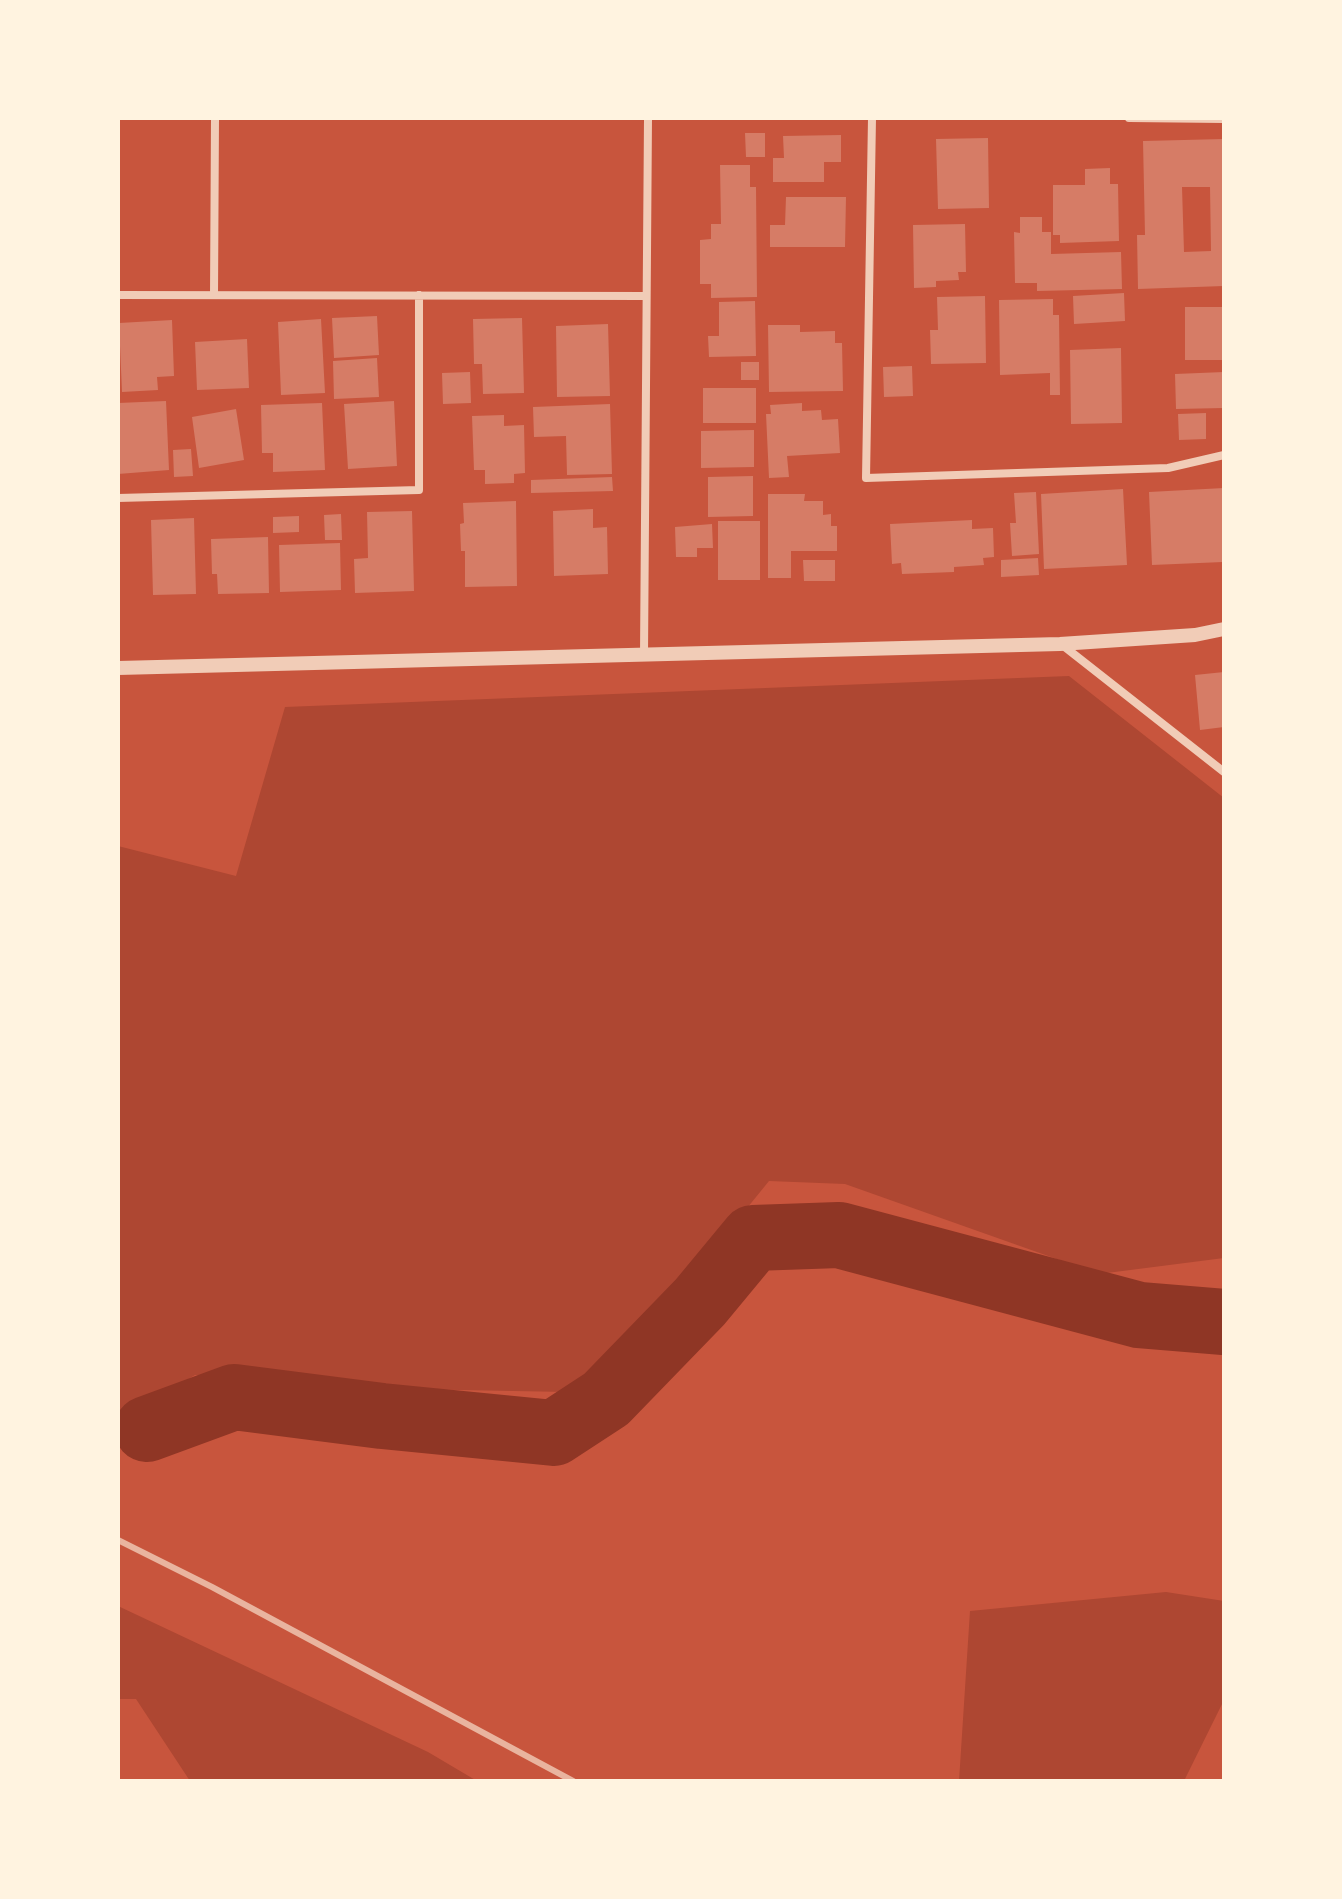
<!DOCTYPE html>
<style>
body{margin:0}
#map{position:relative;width:1342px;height:1899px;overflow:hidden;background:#c8553d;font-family:Lato,sans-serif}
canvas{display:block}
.frame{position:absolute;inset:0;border:120px solid #fff3e0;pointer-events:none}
</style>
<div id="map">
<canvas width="1342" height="1899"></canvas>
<div class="frame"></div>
</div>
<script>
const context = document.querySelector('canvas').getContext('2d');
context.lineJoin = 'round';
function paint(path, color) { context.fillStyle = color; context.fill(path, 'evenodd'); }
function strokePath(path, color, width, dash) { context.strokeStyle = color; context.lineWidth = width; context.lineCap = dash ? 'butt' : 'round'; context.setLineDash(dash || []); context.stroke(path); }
const green = new Path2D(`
 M1069,676L1224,798V1258L1099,1274L845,1184L769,1181L683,1287L567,1392L406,1389L195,1375L118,1422V846L236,876L285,707Z
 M1166,1592L1224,1601V1700L1184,1781H959L970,1611Z
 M118,1606L428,1752L477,1781H190L136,1699H118Z`);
const river = new Path2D(`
 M147,1429L234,1397L382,1416L554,1433L606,1399L700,1302L753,1238L839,1235L1139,1315L1224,1322`);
const building = new Path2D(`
 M745,133H765V157H746Z
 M841,135V162H824V182H773V158H784L783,136Z
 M988,138L989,208L938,209L936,139Z
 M1224,139V286L1138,289L1137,235H1145L1143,141ZM1182,187H1210L1211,251L1184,252Z
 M720,165H750V187H756L757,297L711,298V284H700V240L711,239V224H721Z
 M1110,168V184H1118L1119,241L1060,243V235H1053V185H1085V169Z
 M786,197H846L845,247H770V225H785Z
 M1020,217H1042V232H1051V254L1121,252L1122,289L1037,291V283H1015L1014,232L1020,233Z
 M965,224L966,272H958L959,280L936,281V287L914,288L913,225Z
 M1124,293L1125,321L1074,324L1073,296Z
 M985,296L986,363L931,364L930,330H938L937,297Z
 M1053,299V315H1059L1060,395H1050V373L1000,375L999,300Z
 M755,301L756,356L709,357L708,336H719V302Z
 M1185,307H1224V360H1185Z
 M377,316L379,355L334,358L332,318Z
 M522,318L524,393L483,394L482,364H474L473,319Z
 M321,319L325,393L281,395L278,322Z
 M172,320L174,376L157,377L158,390L122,392L119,323Z
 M608,324L610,396L557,397L556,326Z
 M768,325H800V332L835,331V343H842L843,391L769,392Z
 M247,339L249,388L197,390L195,342Z
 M1121,348L1122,423L1071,424L1070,350Z
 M377,358L379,397L334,399L333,361Z
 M741,362H759V380H741Z
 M912,366L913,396L884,397L883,367Z
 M470,372L471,403L443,404L442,373Z
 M1224,372V408L1176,409L1175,374Z
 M703,388H756V423H703Z
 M166,401L169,470L118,474V403Z
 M394,401L397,466L348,469L344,404Z
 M322,403L325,470L273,472V453H262L261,405Z
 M802,403V411L821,410L822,420L838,419L840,453L787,456L789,477L769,478L766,414H771L770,405Z
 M610,404L612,474L567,475L566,436L534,437L533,407Z
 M236,409L244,460L199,468L192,417Z
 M1206,413V439L1179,440L1178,414Z
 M504,415V426L524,425L525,473L514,474V483L485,484V470H474L472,416Z
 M754,430V467L701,468V431Z
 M191,449L193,476L174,477L173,450Z
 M753,476V516L708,517V477Z
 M612,477L613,491L531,493V480Z
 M1224,488L1223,562L1152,565L1149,492Z
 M1123,489L1127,565L1044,569L1041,494Z
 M1036,492L1039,554L1012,556L1010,523H1016L1014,493Z
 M768,494H805L804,501H823V515L831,514V526H837V551H791V578H768Z
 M516,501L517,586L465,587V551H461L460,524L464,523L463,503Z
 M593,509V528L607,527L608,574L554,576L553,511Z
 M412,511L414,591L355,593L354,559L368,558L367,512Z
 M341,514L342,540H325L324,515Z
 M299,516V532L273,533V517Z
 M194,518L196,594L153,595L151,520Z
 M972,520V529L993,528L994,557L983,558L984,565L954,567V572L902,574L901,563L892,564L890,524Z
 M718,521H760V580H718Z
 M712,524L713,548H697V557H676L675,527Z
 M268,537L269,593L218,594L217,574H212L211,539Z
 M340,543L341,590L280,592L279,545Z
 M1038,558L1039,575L1001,577V560Z
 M803,560H835V581H804Z
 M1224,672V727L1200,730L1195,675Z`);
const minor = new Path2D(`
 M872,118L866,478L1168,468L1224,455
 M1129,118L1224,119
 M118,295L646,296
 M214,295L215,118
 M118,498L419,490V295
 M1061,644L1224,772
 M644,654L648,118`);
const tertiary = new Path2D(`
 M118,668L1060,644L1195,635L1224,629`);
const rail = new Path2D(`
 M118,1540L212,1587L573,1781`);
paint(green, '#ae4732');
strokePath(river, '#8f3625', 66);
paint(building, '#d67c66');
strokePath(minor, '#f1ccb7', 8);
strokePath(tertiary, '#f1ccb7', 14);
strokePath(rail, '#e9b49f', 6);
</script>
